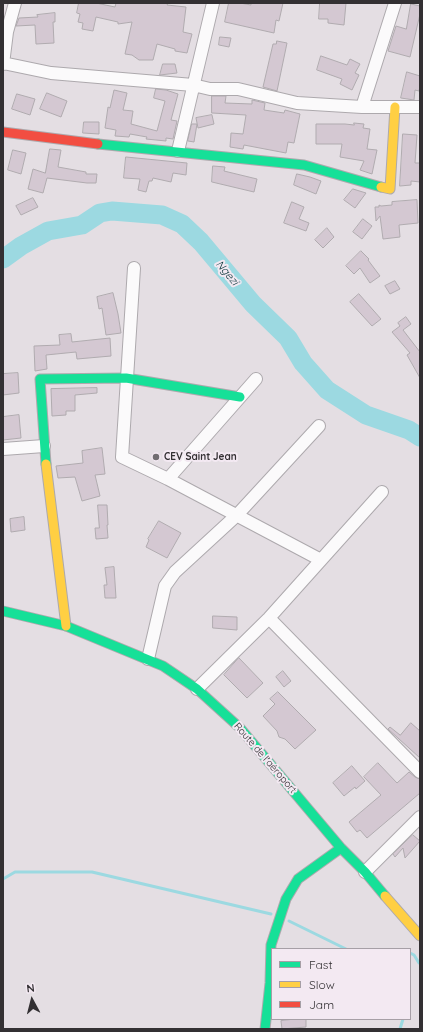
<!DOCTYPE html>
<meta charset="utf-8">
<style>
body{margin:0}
#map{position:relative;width:423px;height:1032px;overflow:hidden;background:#e4dee3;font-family:Quicksand,sans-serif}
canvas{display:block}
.frame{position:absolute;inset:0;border:4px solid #333033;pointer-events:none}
.legend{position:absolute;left:271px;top:948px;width:140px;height:72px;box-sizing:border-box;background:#f3e9f2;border:1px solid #a69fa6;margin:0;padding:5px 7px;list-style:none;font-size:12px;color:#333033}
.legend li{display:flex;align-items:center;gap:8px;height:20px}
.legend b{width:20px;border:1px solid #a69fa6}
.north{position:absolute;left:12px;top:980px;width:40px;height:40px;-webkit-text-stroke:3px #f3e9f2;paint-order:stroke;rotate:353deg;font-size:11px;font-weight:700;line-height:16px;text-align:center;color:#333033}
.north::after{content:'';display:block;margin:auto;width:14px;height:18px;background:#333033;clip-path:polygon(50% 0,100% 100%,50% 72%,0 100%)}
</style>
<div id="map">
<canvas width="423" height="1032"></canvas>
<div class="frame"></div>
<ul class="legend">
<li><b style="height:5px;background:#16e098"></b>Fast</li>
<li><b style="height:5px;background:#ffcf43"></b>Slow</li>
<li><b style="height:5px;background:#f24e42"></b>Jam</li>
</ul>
<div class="north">N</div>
</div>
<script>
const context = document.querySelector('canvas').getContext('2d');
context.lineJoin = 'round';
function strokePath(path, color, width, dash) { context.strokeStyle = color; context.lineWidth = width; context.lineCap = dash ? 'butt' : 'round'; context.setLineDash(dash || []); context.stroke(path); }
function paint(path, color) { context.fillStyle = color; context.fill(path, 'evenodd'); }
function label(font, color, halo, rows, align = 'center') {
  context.font = font + ' Quicksand,sans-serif'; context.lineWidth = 4; context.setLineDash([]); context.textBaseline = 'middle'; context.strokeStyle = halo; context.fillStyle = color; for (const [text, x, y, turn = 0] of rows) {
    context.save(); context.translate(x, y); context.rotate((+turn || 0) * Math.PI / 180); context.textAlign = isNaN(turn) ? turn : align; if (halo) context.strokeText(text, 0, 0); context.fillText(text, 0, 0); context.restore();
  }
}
const stream = new Path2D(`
 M3,879L15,872H92L271,914
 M289,921L346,949
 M410,953L414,955L419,963
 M400,1029L403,1019`);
const river = new Path2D(`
 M3,259L21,246L48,231L82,225L100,213L112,211L162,215L182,224L201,242L253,304L288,338L303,363L327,390L366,415L409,430L420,437`);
const building = new Path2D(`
 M79,3H96L115,7L116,3H168L167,5L186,7L183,32L192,34L187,53L175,51V49L157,44L153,60H139L132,55L125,54L132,22L118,24V22L96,17L93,31L82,29L83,23L78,22L80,14L77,13Z
 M229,3H240L251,5V3H283L279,21L276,20L274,33L225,22Z
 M320,3H346L344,25L328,23V19H319Z
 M411,4L420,6V14L410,57L388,51L396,26L406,29Z
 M55,13V22H53L54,43L36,44L35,25L16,26L19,18L38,17L37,15Z
 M220,37L231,38L229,47L219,45Z
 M277,41L287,43L277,91L263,87L273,44H276Z
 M321,56L347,65L350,59L360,64L355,73L359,75L352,90L340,84L342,79L317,70Z
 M163,64H175L177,73L160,75Z
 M407,72L420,76V86L419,91L415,90L414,100L401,98Z
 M156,89L166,90L178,94L171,120L177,121L173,139L166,138V141L146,139L147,137L130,134L129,137L115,136L116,130L105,128L108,107L110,108L114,90L127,93L123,110L133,111L131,124L157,131L165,101L154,98Z
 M47,93L67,101L61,117L40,109Z
 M17,94L35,99L30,115L12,109Z
 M212,96H226L225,103L252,104V100L265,103L264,110L284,113L285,110L300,114L294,143L288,142L286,153L244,145L243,149L230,147L231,133L243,134L246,115L212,113Z
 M212,115L214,124L198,128L196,118Z
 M84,122H99V134L83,133Z
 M354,123L364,124L363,128L370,129L367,149L377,150L372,174L360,170L364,161L340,157L342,144H316V124H345L354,125Z
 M192,124H197L194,142L188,141Z
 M403,134L417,135L415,163H420V182L411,181V185L400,186Z
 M50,149L61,150L58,167L86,172V174H97L96,183H87L47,178L43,193L28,189L33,169L45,173Z
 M13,150L26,153L21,174L8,170Z
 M126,157L187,163L186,175L173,173L171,182L153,178L152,181H149L146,192L138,190L140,179L124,178Z
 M213,166L225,167L224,171L257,179L254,192L212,182Z
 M297,174L310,177L321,181L316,194L294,185Z
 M353,189L366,193L355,208L344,200Z
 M33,198L38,207L21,215L16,206Z
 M417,200L418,223L399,225L400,237L383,239L380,216L376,221L375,207H379V205L381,206L392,205V202Z
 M292,202L304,207L299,219L309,223L306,231L284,223Z
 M363,219L372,226L362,239L353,232Z
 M327,228L334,237L323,248L315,240Z
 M361,251L369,259L368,260L380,276L370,283L360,268L354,274L346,266Z
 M395,281L400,289L390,294L385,286Z
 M113,293L118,314L121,333L106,335L102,308L99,309L97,297Z
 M359,294L381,319L372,326L350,302Z
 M406,317L411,324L403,330L420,352V378L407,355L410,353L392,332L400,326L398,323Z
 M71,334L72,342L110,338L111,356L77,359L76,352L46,355L47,369L35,371L34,346L60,345L59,335Z
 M18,373L19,393L3,395V374Z
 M97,388V393L75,395V411H66V415L52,416L51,389Z
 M19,415L21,438L3,440V417Z
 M102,448L105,474L95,475L100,496L82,501L75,477L58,478L56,466L83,463L82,451Z
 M98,505H107L108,525H107L108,538L96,539L95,528H99Z
 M24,517L25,530L11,532L10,519Z
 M159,521L181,533L167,558L146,547L149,540L148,539Z
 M114,567L116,598H105L104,585H107L105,568Z
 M213,616L237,617V630L213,628Z
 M239,658L263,683L247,698L224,675Z
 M283,671L291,681L284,687L276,677Z
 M278,692L316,730L295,749L285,739L279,737L277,731L263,716L275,704L270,699Z
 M411,723L420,731V758L388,729L390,727L400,735Z
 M378,763L397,783L409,772L415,777L420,779V793L367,838L360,830L357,832L349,822L381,795L364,777Z
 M352,766L365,781L356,789L355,787L344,796L333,783Z
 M413,835L420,841L405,858L403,848L395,857L393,854Z
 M295,1019H306V1027L282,1029L281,1021Z`);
const street = new Path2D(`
 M3,63L51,73L193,85L210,89H238L297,103L362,107H420
 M3,64L7,32L15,3
 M362,107L395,3
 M178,151L213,3
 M134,268L122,457L168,479L321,560
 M3,449L44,446
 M168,479L256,379
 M269,618L420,772
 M148,659L165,586L175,572L237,515L319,426
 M197,689L269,618L382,492
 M365,872L420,817`);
const fast = new Path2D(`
 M98,144L304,165L381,187
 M46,464L40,379L126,378L240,397
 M3,611L66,626L163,666L197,689L240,728L341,848L365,872L385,896
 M265,1029L270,983L271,945L286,899L298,879L341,848`);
const slow = new Path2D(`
 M381,187L390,189L395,107
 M46,464L66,626
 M385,896L420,936`);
const jam = new Path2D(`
 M3,132L98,144`);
const markers = [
 [156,457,4,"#716d71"]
];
const poiNames = [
 ["CEV Saint Jean",164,457]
];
const streetNames = [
 ["Route de l'aéroport",265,758,49]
];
const waterNames = [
 ["Ngezi",227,273,50]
];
strokePath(stream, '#9cd9e1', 3);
strokePath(river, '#9cd9e1', 19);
paint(building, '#d4c8d2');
strokePath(building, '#b0abaf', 1);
strokePath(street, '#ada9ad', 14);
strokePath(fast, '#ada9ad', 11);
strokePath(slow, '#ada9ad', 11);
strokePath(jam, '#ada9ad', 11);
strokePath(street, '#fbfafb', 12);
strokePath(fast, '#16e098', 9);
strokePath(slow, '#ffcf43', 9);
strokePath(jam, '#f24e42', 9);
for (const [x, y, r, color] of markers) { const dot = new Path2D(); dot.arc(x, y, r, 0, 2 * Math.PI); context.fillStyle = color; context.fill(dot); strokePath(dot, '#f3e9f2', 1.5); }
label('bold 10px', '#333033', '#f3e9f2', poiNames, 'left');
label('10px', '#333033', '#f3e9f2', streetNames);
label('italic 11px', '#053337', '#f3e9f2', waterNames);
</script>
